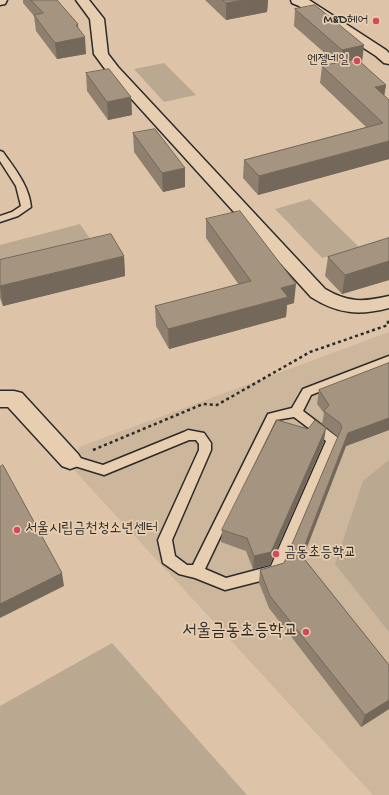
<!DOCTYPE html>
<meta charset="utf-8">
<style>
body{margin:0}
canvas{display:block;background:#ddc4a8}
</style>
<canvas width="389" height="795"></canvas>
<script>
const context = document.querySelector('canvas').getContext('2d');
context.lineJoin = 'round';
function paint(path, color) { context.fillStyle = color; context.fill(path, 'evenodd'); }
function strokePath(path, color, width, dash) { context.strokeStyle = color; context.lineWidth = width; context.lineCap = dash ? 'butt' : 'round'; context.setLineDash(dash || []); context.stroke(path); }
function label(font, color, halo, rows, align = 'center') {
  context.font = font + ' "Gochi Hand","Poor Story",sans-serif'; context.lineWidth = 3.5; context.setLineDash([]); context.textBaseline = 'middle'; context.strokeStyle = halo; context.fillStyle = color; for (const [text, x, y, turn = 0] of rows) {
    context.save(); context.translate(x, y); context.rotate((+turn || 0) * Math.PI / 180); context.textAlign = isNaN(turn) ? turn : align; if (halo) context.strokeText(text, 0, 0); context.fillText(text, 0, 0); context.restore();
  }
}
const built = new Path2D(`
 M389,332V795H373L73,469L79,447Z`);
const green = new Path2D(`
 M164,63L196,95L164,102L134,69Z
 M310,199L359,247L322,258L275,209Z
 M80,224L97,249L0,269V245Z
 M389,460V632L335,564L363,481Z
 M112,643L247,795H0V706Z`);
const path = new Path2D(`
 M93,450L203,404L217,405L310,352L388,325V319`);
const lane = new Path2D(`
 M0,151L3,152C15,169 29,186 31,207L18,216L0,222V216L12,212L21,206L16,186L0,161Z
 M389,356V364L311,395L303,411L337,437L339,440L283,571L281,575L276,577L225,590L195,578L179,574L163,563L158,540L199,450V444L196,440H189L104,475L65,463L64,460L65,457L70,455L103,465L184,432L188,430L204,433L211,443V450L172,540L175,556L187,565H193L268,414L292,408L303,389ZM294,417L326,441L271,566L226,578L205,569L276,420Z`);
const street = new Path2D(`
 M76,0H89L104,19L108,54L118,67L325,289C349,303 363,302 389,296V308C359,316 338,314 311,297L108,73L94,54L90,19Z
 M291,0H309L386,50L389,53V64L384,63L376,56L299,6L292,3Z
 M0,391H14L22,393L78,454L82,460L78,466L70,469L62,466L8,407H0Z`);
const secondary = new Path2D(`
 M0,0H7L5,4L0,5Z`);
const wall = new Path2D(`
 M23,0H57L78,28L86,54L57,59L36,31L34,16L23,3Z
 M205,0H268L267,12L226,20Z
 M295,9L362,63H361L386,85L384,95L389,100V159L258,195L243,178L244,160L366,127L320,83L322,66L336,63L294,26Z
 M86,73L131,97L132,115L108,120L87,91Z
 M133,133L185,168V187L163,192L134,152Z
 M206,219L294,303L287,305L286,317L169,349L156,326L155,306L239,285L206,238Z
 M389,238V280L342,294L325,276L328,257Z
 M124,256L125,276L3,306L0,298V260Z
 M389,363V430L346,446L303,557L389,665V709L361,727L269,608L259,583L260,570L284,563L338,437L322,424L324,413L317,404L319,390Z
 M324,441L270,565L253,569L246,551L221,542L222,530Z`);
const shadedWall = new Path2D(`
 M245,0H268L267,12L226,20V3Z
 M78,24L79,38L85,37L86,54L57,59L55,43Z
 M364,45L362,63L340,67L342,50Z
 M386,85L383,103L375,87Z
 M131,97L132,115L108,120L107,102Z
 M389,141V159L258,195L259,176Z
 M185,168V187L163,192L162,173Z
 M124,256L125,276L3,306L0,286Z
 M389,261V280L342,294L345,275Z
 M296,284L294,303L287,305L286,317L169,349L168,329L281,288Z
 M389,418V430L346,446L299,568L301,555L348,433Z
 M326,428L324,441L270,565L253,569L254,556Z
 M62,573L64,586L0,618V604Z
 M389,700V709L361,727L365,715Z`);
const building = new Path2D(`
 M31,0H57L78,24L76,25L85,37L55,43L34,15L43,13Z
 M223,0H245L226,3Z
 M315,5L364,45L342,50L295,9Z
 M357,59L386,85L375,87L389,100V141L259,176L244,160L383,123L322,66Z
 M109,69L131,97L107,102L86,73Z
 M155,129L185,168L162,173L133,133Z
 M240,211L296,284L281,288L288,297L168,329L155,306L251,281L206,219Z
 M111,234L124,256L0,286V260Z
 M389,238V261L345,275L328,257Z
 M389,363V418L348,433L301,555L389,665V700L365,715L270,596L260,570L284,563L342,427L340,423L324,411L329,405L319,390Z
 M277,420L308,429L315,420L326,428L271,552L254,556L247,538L222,530Z
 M3,465L62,573L0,604V467Z`);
const markers = [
 [376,21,4,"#d1495b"],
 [357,61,4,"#d1495b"],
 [17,530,4,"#d1495b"],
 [276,554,4,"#d1495b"],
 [306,632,4,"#d1495b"]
];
const farPoinames = [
 ["M&D헤어",368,21],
 ["엔젤네일",349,61]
];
const poiNames = [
 ["서울시립금천청소년센터",25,530],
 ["금동초등학교",284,554]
];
const nearPoinames = [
 ["서울금동초등학교",298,632]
];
paint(built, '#ccb69c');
paint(green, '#bba890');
strokePath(lane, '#2b2b2b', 3);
strokePath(street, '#2b2b2b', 3);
strokePath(secondary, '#2b2b2b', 3);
strokePath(path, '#2b2b2b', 2.5, [3, 3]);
paint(lane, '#e8ceb0');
paint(street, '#e8ceb0');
paint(secondary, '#e8ceb0');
paint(wall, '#8e7f6e');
paint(shadedWall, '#74685a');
paint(building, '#a59480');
strokePath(building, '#74685a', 1);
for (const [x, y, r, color] of markers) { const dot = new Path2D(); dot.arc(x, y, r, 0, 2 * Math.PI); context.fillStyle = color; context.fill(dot); strokePath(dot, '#e8ceb0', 1.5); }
label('13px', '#2b2b2b', '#e8ceb0', farPoinames, 'right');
label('15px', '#2b2b2b', '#e8ceb0', poiNames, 'left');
label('18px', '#2b2b2b', '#e8ceb0', nearPoinames, 'right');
</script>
